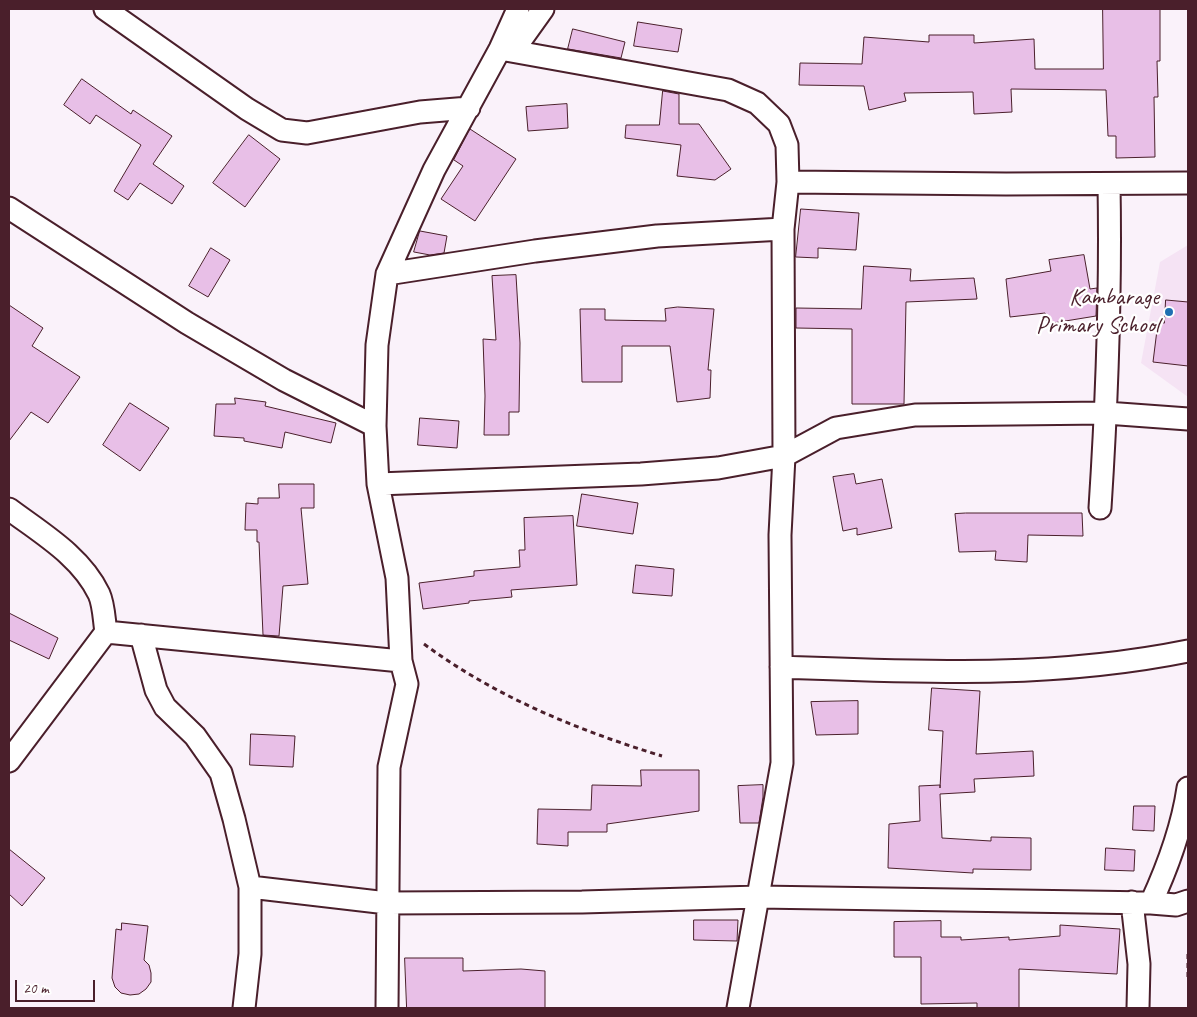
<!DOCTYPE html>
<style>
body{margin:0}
#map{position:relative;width:1197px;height:1017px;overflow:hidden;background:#faf2fa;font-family:Caveat,sans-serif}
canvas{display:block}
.frame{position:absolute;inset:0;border:10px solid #4a1f2b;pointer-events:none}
.scale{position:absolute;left:15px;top:980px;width:80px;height:22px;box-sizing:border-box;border:2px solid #4a1f2b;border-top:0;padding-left:6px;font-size:15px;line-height:18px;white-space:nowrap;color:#4a1f2b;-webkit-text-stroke:4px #fff;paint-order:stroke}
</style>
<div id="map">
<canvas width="1197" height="1017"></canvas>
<div class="frame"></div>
<div class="scale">20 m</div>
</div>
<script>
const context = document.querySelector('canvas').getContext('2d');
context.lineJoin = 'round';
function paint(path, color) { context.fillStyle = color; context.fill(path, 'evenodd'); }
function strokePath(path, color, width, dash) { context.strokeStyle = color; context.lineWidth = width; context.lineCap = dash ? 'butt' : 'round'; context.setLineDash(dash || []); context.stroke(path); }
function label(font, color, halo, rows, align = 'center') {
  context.font = font + ' Caveat,sans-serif'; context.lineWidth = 4.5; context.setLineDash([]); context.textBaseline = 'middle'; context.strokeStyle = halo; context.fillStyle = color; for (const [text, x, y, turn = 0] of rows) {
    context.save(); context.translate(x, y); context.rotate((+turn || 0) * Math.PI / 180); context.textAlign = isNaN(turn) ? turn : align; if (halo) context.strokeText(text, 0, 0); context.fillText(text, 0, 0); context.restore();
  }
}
const built = new Path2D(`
 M1188,245V397L1141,363L1160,262Z`);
const building = new Path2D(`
 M1103,9H1160V61H1157L1158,97H1154L1155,157L1116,158V136H1108L1106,90L1011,89L1012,112L974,114L973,92L904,93L906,101L869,110L864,86L799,85L800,63L862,64L864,37L929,42V35H974V43L1034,39L1035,69H1103Z
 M638,22L682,29L678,52L634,46Z
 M573,29L625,42L621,58L568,49Z
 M82,79L131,114L133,110L172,136L153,164L184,186L172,204L140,183L128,200L114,191L141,145L96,115L90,124L64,105Z
 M663,91L679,94V124H699L731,169L715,180L677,176L681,145L625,138L626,125H659Z
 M567,104L568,128L528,131L526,107Z
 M470,129L516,159L475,221L441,199L463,166L454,160Z
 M249,135L280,159L245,207L213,183Z
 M801,209L859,213L856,250L818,248V258L796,257Z
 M420,231L447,236L444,253L430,255L414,252Z
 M211,248L230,260L208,297L189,286Z
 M1084,255L1090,289L1097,288L1096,316L1047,324L1045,313L1010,317L1006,279L1051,271L1049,260Z
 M864,266L911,269L910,281L974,278L977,299L906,302L904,404H852V329L796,328V308L861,309Z
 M516,275L520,343L519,412H509V435H484L485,396L483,339L496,340L492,276Z
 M1166,300L1188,302V366L1153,362L1158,322L1164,323Z
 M9,305L43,328L32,346L80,377L48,423L31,412L9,441Z
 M678,307L714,309L708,370H711L710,398L677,402L670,346H622V382H582L580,309H605V320L666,321L665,309Z
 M235,398L266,402L265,406L336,423L331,443L285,432L282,448L244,441V438L214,436L216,404H235Z
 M130,403L169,428L140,471L103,445Z
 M420,418L459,421L457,448L418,445Z
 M854,474L856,484L882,479L892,528L857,535V528L843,531L833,477Z
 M279,484H314V508H301L308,584L283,586L279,636L263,635L259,542H257V530H245L246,503L258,504V498H279Z
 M582,494L638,503L633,534L577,526Z
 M966,513H1082L1083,536L1028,535L1027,562L995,560L996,551L959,552L955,514Z
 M573,516L577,585L511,590L512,597L469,601V603L423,609L419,583L474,576V571L520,567L519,550H525L524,518Z
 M636,565L674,569L672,596L633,593Z
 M9,613L58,638L49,659L9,640Z
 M932,688L980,691L976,754L1033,751L1034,776L974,779L975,792L940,794L942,838L991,841V837L1031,838V870L973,869V873L888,868L889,824L920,821L919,786L940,785V788L943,731L929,730Z
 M858,701V734L816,735L811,702Z
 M251,734L295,736L293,767L250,765Z
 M641,770H699V811L607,824V832H568V846L537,844L538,809L591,810L592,785L641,786Z
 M763,785V797L759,823H740L738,786Z
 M1134,806H1155L1154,831L1133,830Z
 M1106,848L1135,850L1134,871L1105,870Z
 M9,849L45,878L22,906L9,894Z
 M694,920H738L737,941L694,940Z
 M941,921V937H961V940L1009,937V940L1060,936V925L1120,929L1117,974L1019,969V1008H977V1003L921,1004V957H894V922Z
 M122,923L148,926L144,960L149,965L151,973V982L146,989L139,994L130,995L121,993L115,987L112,978L116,929L121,930Z
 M405,958H463V971L521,969L545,971V1008H407Z`);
const path = new Path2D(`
 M424,644C496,697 577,730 662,756
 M1188,954V978`);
const minor = new Path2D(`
 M105,9L247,109L282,130L307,133L420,112L469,108
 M500,49L728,90L757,103L779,124L787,145L788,182L783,229L784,456L780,535L782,763L738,1008
 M513,51L543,9
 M788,182L1006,184L1188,183
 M9,208L187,323L284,380L375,426
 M387,274L535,251L657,236L783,229
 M378,484L641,474L718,468L784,456L836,428L915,415L1106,413L1188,419
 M1100,508C1107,400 1111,292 1109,184
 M9,509C41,533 81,556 99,594C104,605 104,620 106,632L9,761
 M106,632L401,661
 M141,635L156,690L165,707L195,736L221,773L234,819L250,887V954L244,1008
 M781,667C921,672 1050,679 1188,651
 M250,887L387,903L582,902L758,897L1151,903L1176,905L1188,901
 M1132,902L1139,964L1138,1008
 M1151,903C1168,866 1182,829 1188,788
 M387,1008L389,767L407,684L401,661L397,578L378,484L375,426L377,345L387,274L434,170L500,49L518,9`);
const markers = [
 [1169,312,5,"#1f6fb2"]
];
const poiNames = [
 ["Kambarage",1159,298],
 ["Primary School",1159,326]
];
paint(built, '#f5e3f4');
paint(building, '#e8bfe7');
strokePath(building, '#4a1f2b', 1);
strokePath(minor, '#4a1f2b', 25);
strokePath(path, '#4a1f2b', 3, [5, 4]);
strokePath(minor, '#fff', 21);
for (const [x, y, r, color] of markers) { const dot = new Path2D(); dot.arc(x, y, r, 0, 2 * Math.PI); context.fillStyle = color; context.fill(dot); strokePath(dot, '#fff', 2); }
label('24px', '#4a1f2b', '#fff', poiNames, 'right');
</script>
